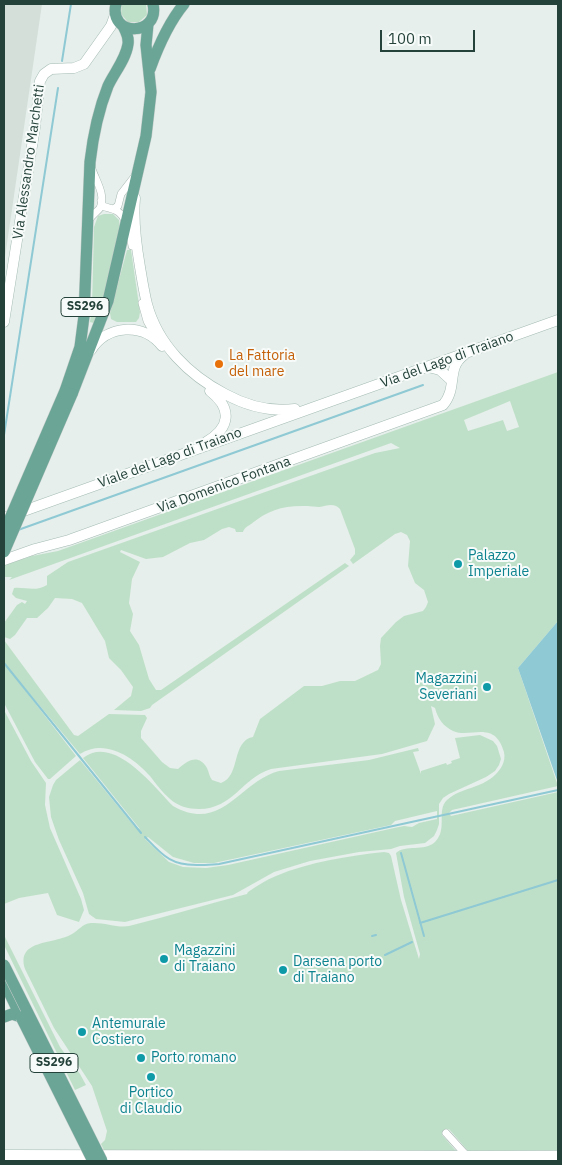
<!DOCTYPE html>
<style>
body{margin:0}
#map{position:relative;width:562px;height:1165px;overflow:hidden;background:#e6efeb;font-family:"IBM Plex Sans",sans-serif}
canvas{display:block}
.frame{position:absolute;inset:0;border:5px solid #24423a;pointer-events:none}
.scale{position:absolute;left:380px;top:30px;width:95px;height:22px;box-sizing:border-box;border:2px solid #24423a;border-top:0;padding-left:6px;font-size:15px;line-height:18px;white-space:nowrap;color:#24423a;-webkit-text-stroke:4px #f7fbf9;paint-order:stroke}
</style>
<div id="map">
<canvas width="562" height="1165"></canvas>
<div class="frame"></div>
<div class="scale">100 m</div>
</div>
<script>
const context = document.querySelector('canvas').getContext('2d');
context.lineJoin = 'round';
function paint(path, color) { context.fillStyle = color; context.fill(path, 'evenodd'); }
function strokePath(path, color, width, dash) { context.strokeStyle = color; context.lineWidth = width; context.lineCap = dash ? 'butt' : 'round'; context.setLineDash(dash || []); context.stroke(path); }
function label(font, color, halo, rows, align = 'center') {
  context.font = font + ' "IBM Plex Sans",sans-serif'; context.lineWidth = 4; context.setLineDash([]); context.textBaseline = 'middle'; context.strokeStyle = halo; context.fillStyle = color; for (const [text, x, y, turn = 0] of rows) {
    context.save(); context.translate(x, y); context.rotate((+turn || 0) * Math.PI / 180); context.textAlign = isNaN(turn) ? turn : align; if (halo) context.strokeText(text, 0, 0); context.fillText(text, 0, 0); context.restore();
  }
}
const built = new Path2D(`
 M4,4H42L4,264Z`);
const green = new Path2D(`
 M122,4H146L147,15L139,22H128L121,14Z
 M104,214H113L119,220L120,228L97,324L90,322L92,306L94,227L98,216Z
 M127,250H131L140,312L139,318L136,322H117L111,319L110,313Z
 M558,372V621L518,668L558,786L452,810L449,813L451,816L558,792V1150L468,1151L449,1129L442,1135L456,1151L104,1150L101,1144L105,1140L107,1131L92,1086L54,1028L25,969C16,939 53,945 72,934C79,930 82,924 91,923C104,922 117,928 129,926C169,916 208,904 247,894L248,892C257,886 266,880 276,876C309,862 348,856 384,852L389,853L391,856L401,900L419,959L420,954L404,897L396,853C406,844 424,852 435,842C448,829 436,810 447,800C460,788 482,788 495,775C501,769 506,762 504,752C494,719 471,739 453,731C443,726 438,719 435,708L431,706L435,724L427,741L382,754L271,769C242,778 233,809 199,809C188,809 178,806 170,799C163,793 156,784 150,776C133,757 105,738 80,754L15,676L11,672L76,756L50,779H48L35,762L4,703V640L74,735L78,736L109,714L145,715L147,718L141,731V738L162,762L170,768L178,769C187,761 198,753 207,768C209,772 209,776 212,780L221,783C241,776 231,741 253,737L260,719L304,686H322L340,681H355L378,670L381,664L380,646L381,638L396,622L404,616L423,611L426,607L428,602L424,590L415,583L408,566L410,541L407,535L401,532L395,534L353,564L350,560L355,554V549L340,509C333,502 327,506 319,507C315,507 311,506 307,506C284,505 268,510 251,524C247,527 245,527 243,532H236L235,529L229,527L222,529L204,540L190,543L163,557L146,559L121,550L120,552L140,562L132,579L129,603L133,614L130,631L139,645L149,679L156,690H161L345,563L349,566L152,705L150,708L141,711L114,710L131,696L133,687L121,670L109,658L105,641L82,603L72,599L55,598L48,608L37,618H27L15,635L10,639L4,637V623L17,605L22,602L25,604L27,601L16,598L12,594L14,588C26,587 36,592 47,585V576L68,562L375,453L400,448L391,443L9,580L12,577H4L5,565L32,556L58,551ZM510,401L519,427L507,431L503,420L468,431L464,420Z
 M4,710L31,761L46,783L45,805L50,828L81,899L84,910L79,922L57,915L48,893L19,898L4,904Z
 M480,735L493,741L497,746L501,759L499,765L495,771L486,777L449,794L443,798L439,804V824L437,830L434,836L425,843L400,846L391,849L359,852L310,861L274,872L233,895L125,922L96,919L89,914L83,893L59,840L51,817L49,797L53,785L56,780L80,760L135,827L140,829L83,758C114,734 153,786 173,806C222,834 240,781 279,771L369,760L418,748L419,751L413,752L421,774V771L446,763L447,765L452,763L451,761L460,758L455,738ZM437,811V819L419,823L412,827L404,826L394,828L228,865L206,868L183,867L169,862L145,839L148,837L173,857L194,863H214L391,825L395,821Z
 M4,935L60,1047L80,1074L86,1085L75,1090L4,945Z`);
const water = new Path2D(`
 M558,621V783L518,668Z`);
const stream = new Path2D(`
 M62,61L71,4
 M4,435L58,88
 M18,530L423,385
 M4,663L141,833
 M145,837C151,843 158,851 165,856C180,868 201,865 219,864L558,790
 M401,853L424,936
 M420,923L558,880
 M372,936L376,935
 M385,955L412,942`);
const street = new Path2D(`
 M101,201L103,206C107,208 111,208 115,210C127,215 130,234 132,246
 M113,209L118,206L121,194L135,176
 M89,220C92,215 97,212 100,208C106,195 96,181 92,169
 M142,303L147,321L157,339
 M446,1133L467,1156`);
const secondary = new Path2D(`
 M135,198C133,221 136,244 140,267C142,279 144,292 147,304C158,345 189,375 225,394C247,406 271,412 295,409
 M4,322L35,127L40,81L44,74L51,69L74,68L84,64L111,26L115,15
 M91,350C107,325 143,322 162,346
 M428,367L440,370L452,381
 M206,442C230,428 233,409 210,391
 M4,518L558,320
 M4,560L35,549L69,540L443,405C458,388 446,368 464,355
 M4,1155L558,1156`);
const primary = new Path2D(`
 M116,4C108,37 160,37 153,4
 M150,69C158,47 169,22 184,4
 M65,391L80,347L84,316L90,162C93,136 98,111 108,86C114,73 126,59 128,44C129,37 126,32 123,26
 M72,394L108,301L146,136L151,92L146,45L148,24
 M4,982L21,1017
 M4,1017L12,1014L21,1017`);
const primaryBridge = new Path2D(`
 M4,532L65,391
 M4,552L72,394
 M4,965L102,1161
 M21,1017L93,1161`);
const markers = [
 [219,364,5,"#e8710a"],
 [458,564,5,"#0f9aa8"],
 [487,687,5,"#0f9aa8"],
 [164,959,5,"#0f9aa8"],
 [283,970,5,"#0f9aa8"],
 [82,1032,5,"#0f9aa8"],
 [141,1058,5,"#0f9aa8"],
 [151,1077,5,"#0f9aa8"]
];
const shields = [
 [85,307,48],
 [54,1063,48]
];
const shieldNames = [
 ["SS296",85,307],
 ["SS296",54,1063]
];
const streetNames = [
 ["Via Alessandro Marchetti",29,162,-82],
 ["Via del Lago di Traiano",447,360,-20],
 ["Viale del Lago di Traiano",170,458,-20],
 ["Via Domenico Fontana",224,485,-20]
];
const foodNames = [
 ["La Fattoria",229,356],
 ["del mare",229,372]
];
const cultureNames = [
 ["Palazzo",468,556],
 ["Imperiale",468,572],
 ["Magazzini",477,679,"right"],
 ["Severiani",477,695,"right"],
 ["Magazzini",174,951],
 ["di Traiano",174,967],
 ["Darsena porto",293,962],
 ["di Traiano",293,978],
 ["Antemurale",92,1024],
 ["Costiero",92,1040],
 ["Porto romano",151,1058],
 ["Portico",151,1093,"center"],
 ["di Claudio",151,1109,"center"]
];
paint(built, '#d4dfda');
paint(green, '#bfe0c8');
paint(water, '#8ec9d4');
strokePath(stream, '#8ec9d4', 2);
strokePath(street, '#a8b8b2', 8);
strokePath(secondary, '#a4bbb3', 11);
strokePath(primary, '#c2cac8', 12);
strokePath(street, '#fff', 7);
strokePath(secondary, '#fff', 10);
strokePath(primary, '#6aa596', 11);
strokePath(primaryBridge, '#c2cac8', 12, []);
strokePath(primaryBridge, '#6aa596', 11);
for (const [x, y, r, color] of markers) { const dot = new Path2D(); dot.arc(x, y, r, 0, 2 * Math.PI); context.fillStyle = color; context.fill(dot); strokePath(dot, '#f7fbf9', 2); }
for (const [x, y, w] of shields) { const box = new Path2D(); box.roundRect(x - w / 2, y - 9.5, w, 19, 4); context.fillStyle = '#f7fbf9'; context.fill(box); strokePath(box, '#24423a', 1); }
label('bold 12px', '#24423a', null, shieldNames);
label('14px', '#24423a', '#f7fbf9', streetNames);
label('14px', '#c56008', '#f7fbf9', foodNames, 'left');
label('14px', '#0d838f', '#f7fbf9', cultureNames, 'left');
</script>
